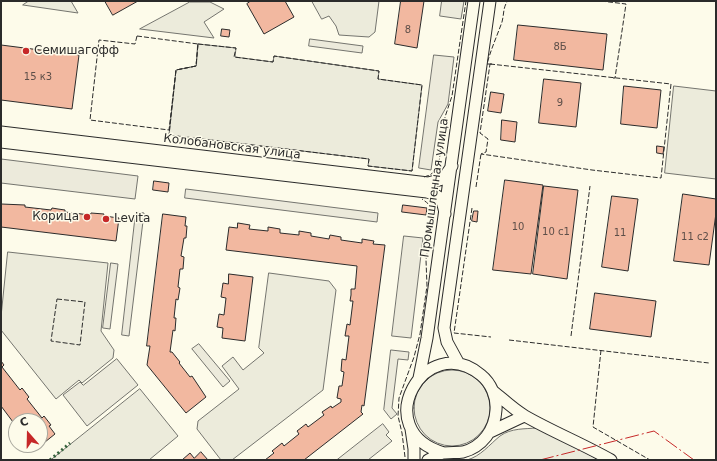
<!DOCTYPE html>
<meta charset="utf-8">
<style>
body{margin:0}
#map{position:relative;width:717px;height:461px;overflow:hidden;background:#fdfbea;font-family:"DejaVu Sans",sans-serif}
canvas{display:block}
.frame{position:absolute;inset:0;border:2px solid #2b2b2b;pointer-events:none}
.north{position:absolute;left:8px;top:413px;width:40px;height:40px;box-sizing:border-box;background:#fdfbea;border:1px solid #a9a89e;border-radius:50%;rotate:340deg;font-size:11px;font-weight:700;line-height:16px;text-align:center;color:#2b2b2b}
.north::after{content:'';display:block;margin:auto;width:14px;height:18px;background:#c62828;clip-path:polygon(50% 0,100% 100%,50% 72%,0 100%)}
</style>
<div id="map">
<canvas width="717" height="461"></canvas>
<div class="frame"></div>
<div class="north">С</div>
</div>
<script>
const context = document.querySelector('canvas').getContext('2d');
context.lineJoin = 'round';
function paint(path, color) { context.fillStyle = color; context.fill(path, 'evenodd'); }
function strokePath(path, color, width, dash) { context.strokeStyle = color; context.lineWidth = width; context.lineCap = dash ? 'butt' : 'round'; context.setLineDash(dash || []); context.stroke(path); }
function label(font, color, halo, rows, align = 'center') {
  context.font = font + ' "DejaVu Sans",sans-serif'; context.lineWidth = 3; context.setLineDash([]); context.textBaseline = 'middle'; context.strokeStyle = halo; context.fillStyle = color; for (const [text, x, y, turn = 0] of rows) {
    context.save(); context.translate(x, y); context.rotate((+turn || 0) * Math.PI / 180); context.textAlign = isNaN(turn) ? turn : align; if (halo) context.strokeText(text, 0, 0); context.fillText(text, 0, 0); context.restore();
  }
}
const green = new Path2D(`
 M29,1H71L78,13L23,5Z
 M312,1H379L375,32L369,37L339,35L336,26L329,16L322,19Z
 M190,2H210L224,9L204,22L214,38L140,29Z
 M198,44L236,48L235,57L273,62L274,56L379,71L378,79L422,85L412,171L368,166L369,159L169,135L176,70L196,66Z
 M674,86L716,91V179L665,173Z
 M8,252L108,263L101,331L114,350L113,358L82,383L79,380L56,399L1,330V317Z
 M269,273L329,281L336,290L323,390L232,460H221L197,429L198,421L239,389L222,366L233,357L243,370L264,353L259,348Z
 M414 408a38 38 0 1 1 76 0a38 38 0 1 1-76 0Z
 M140,389L178,436L149,460H51Z
 M537,428L556,436L599,460H467C481,456 489,445 500,436C511,428 525,429 537,428Z`);
const parking = new Path2D(`
 M442,1H464L461,19L440,16Z
 M310,39L363,46L362,53L309,46Z
 M434,55L454,57L448,104L438,122L431,170L419,168Z
 M1,159L138,176L135,199L1,183Z
 M186,189L378,213L377,222L185,198Z
 M136,212L144,213L129,336L122,335Z
 M404,236L423,238L411,338L392,336Z
 M111,263L118,264L110,329L103,328Z
 M199,344L230,381L223,387L192,349Z
 M391,350L409,352L408,360L398,359L392,408L397,414L391,419L384,410Z
 M117,359L138,385L87,426L63,395L80,382L83,385Z
 M383,424L389,432L386,435L392,441L368,460H337Z`);
const building = new Path2D(`
 M105,1H138L113,15Z
 M251,1H285L294,17L264,34L247,4Z
 M401,1H424L417,48L395,44Z
 M518,25L607,34L603,70L514,60Z
 M222,29L230,30L229,37L221,36Z
 M1,45L79,55L72,109L1,100Z
 M544,79L581,83L576,127L539,123Z
 M624,86L661,90L657,128L621,124Z
 M491,92L504,94L501,113L488,111Z
 M502,120L517,122L515,142L501,140Z
 M657,146L664,147L663,154L657,153Z
 M505,180L543,185L531,274L493,270Z
 M154,181L169,183L168,192L153,190Z
 M544,186L578,190L567,279L533,274Z
 M683,194L716,199V213L709,265L674,261Z
 M612,196L638,199L628,271L602,267Z
 M1,204L25,205V207L51,210L52,208L58,209L65,210V212L90,215L91,213L104,214V216L119,218L116,241L1,227Z
 M403,205L427,208L426,215L402,212Z
 M474,211H478L477,222L472,221Z
 M163,214L186,217L185,226H187L186,238H184L181,256L184,257L183,269H180L178,287L180,288L178,300L176,299L174,318H176L175,331L173,330L170,352H172L180,362L179,363L190,377L192,376L206,397L186,413L147,365L150,346H147Z
 M238,223L250,225L249,229L268,231V227L280,229V233L299,235V231L311,233V236L329,239L330,235L341,237V240L362,243V239L374,241L373,244L385,245L364,406L362,405L361,412L363,414L304,460H265L274,453L272,451L282,443L284,446L299,434L297,431L306,424L308,427L324,415L322,412L331,406L332,408L341,402V399L337,398L339,386H342L344,372L341,371L342,359L346,360L349,336H345L347,324L350,325L353,301H350L351,295V289H355L357,266L226,250L229,227L237,228Z
 M229,274L253,277L245,341L222,338L223,328L217,327L219,314L224,315L226,298L221,297L223,283L228,284Z
 M595,293L656,301L651,337L590,329Z
 M1,361L4,365L2,367L20,390L22,388L29,397L27,399L42,418L44,416L51,425L49,426L55,434L35,450L31,445H40V421H16V426L1,406Z
 M201,452L208,460H182L190,453L194,458Z`);
const minor = new Path2D(`
 M1,132L428,183L443,179L452,166
 M1,142L427,192C441,195 443,201 445,214
 M459,364L447,342L444,328L490,1
 M419,378L427,338L474,1
 M493,391C503,399 513,409 525,416C553,432 583,444 611,460
 M411,429L414,449V460
 M490,432L524,416
 M428,460C433,458 439,453 444,453C451,452 456,453 463,452C482,447 495,430 496,410C497,397 491,383 481,375C425,329 367,431 444,453`);
const hedge = new Path2D(`
 M50,460L70,443`);
const fence = new Path2D(`
 M601,1L626,4L615,78H613
 M137,36L198,44L196,66L176,70L169,130L90,120L99,40L135,44Z
 M198,44L236,48L234,57L273,62L274,56L379,71L378,79L422,85L412,171L368,166L369,159L169,135L176,70L196,66Z
 M490,64L671,84L661,178L592,170L481,154L486,152L488,139L480,133Z
 M492,64H487C491,49 497,36 502,22C504,15 503,6 508,1
 M424,177L430,175L436,170L439,162L445,117L452,96L466,1
 M476,187L481,154
 M472,208L454,333L491,337
 M57,299L85,302L80,345L51,341Z
 M571,336L590,186
 M509,340L709,363
 M601,350L593,427L650,460
 M405,457L402,433L398,416L399,398L414,357L420,334L427,286L426,260L432,215C432,206 429,204 422,199`);
const power = new Path2D(`
 M540,460L654,431L694,460`);
const markers = [
 [26,51,4,"#c62828"],
 [87,217,4,"#c62828"],
 [106,219,4,"#c62828"]
];
const numberNames = [
 ["8",408,30],
 ["8Б",560,47],
 ["15 к3",38,77],
 ["9",560,103],
 ["10",518,227],
 ["10 с1",556,232],
 ["11",620,233],
 ["11 с2",695,237]
];
const poiNames = [
 ["Семишагофф",34,51],
 ["Корица",79,217,"right"],
 ["Levita",114,219]
];
const streetNames = [
 ["Колобановская улица",232,147,7],
 ["Промышленная улица",435,188,-82]
];
paint(green, '#ecebdb');
strokePath(green, '#74746e', 1);
paint(parking, '#eceadb');
strokePath(parking, '#74746e', 1);
paint(building, '#f2b8a0');
strokePath(building, '#2b2b2b', 1);
strokePath(minor, '#2b2b2b', 13);
strokePath(minor, '#fdfbea', 11);
strokePath(hedge, '#34623c', 3, [2, 3]);
strokePath(fence, '#2b2b2b', 1, [5, 2]);
strokePath(power, '#c62828', 1, [14, 3, 2, 3]);
for (const [x, y, r, color] of markers) { const dot = new Path2D(); dot.arc(x, y, r, 0, 2 * Math.PI); context.fillStyle = color; context.fill(dot); strokePath(dot, '#fdfbea', 1.5); }
label('10px', '#5d4e48', null, numberNames);
label('12px', '#2b2b2b', '#fdfbea', poiNames, 'left');
label('12px', '#2b2b2b', '#fdfbea', streetNames);
</script>
